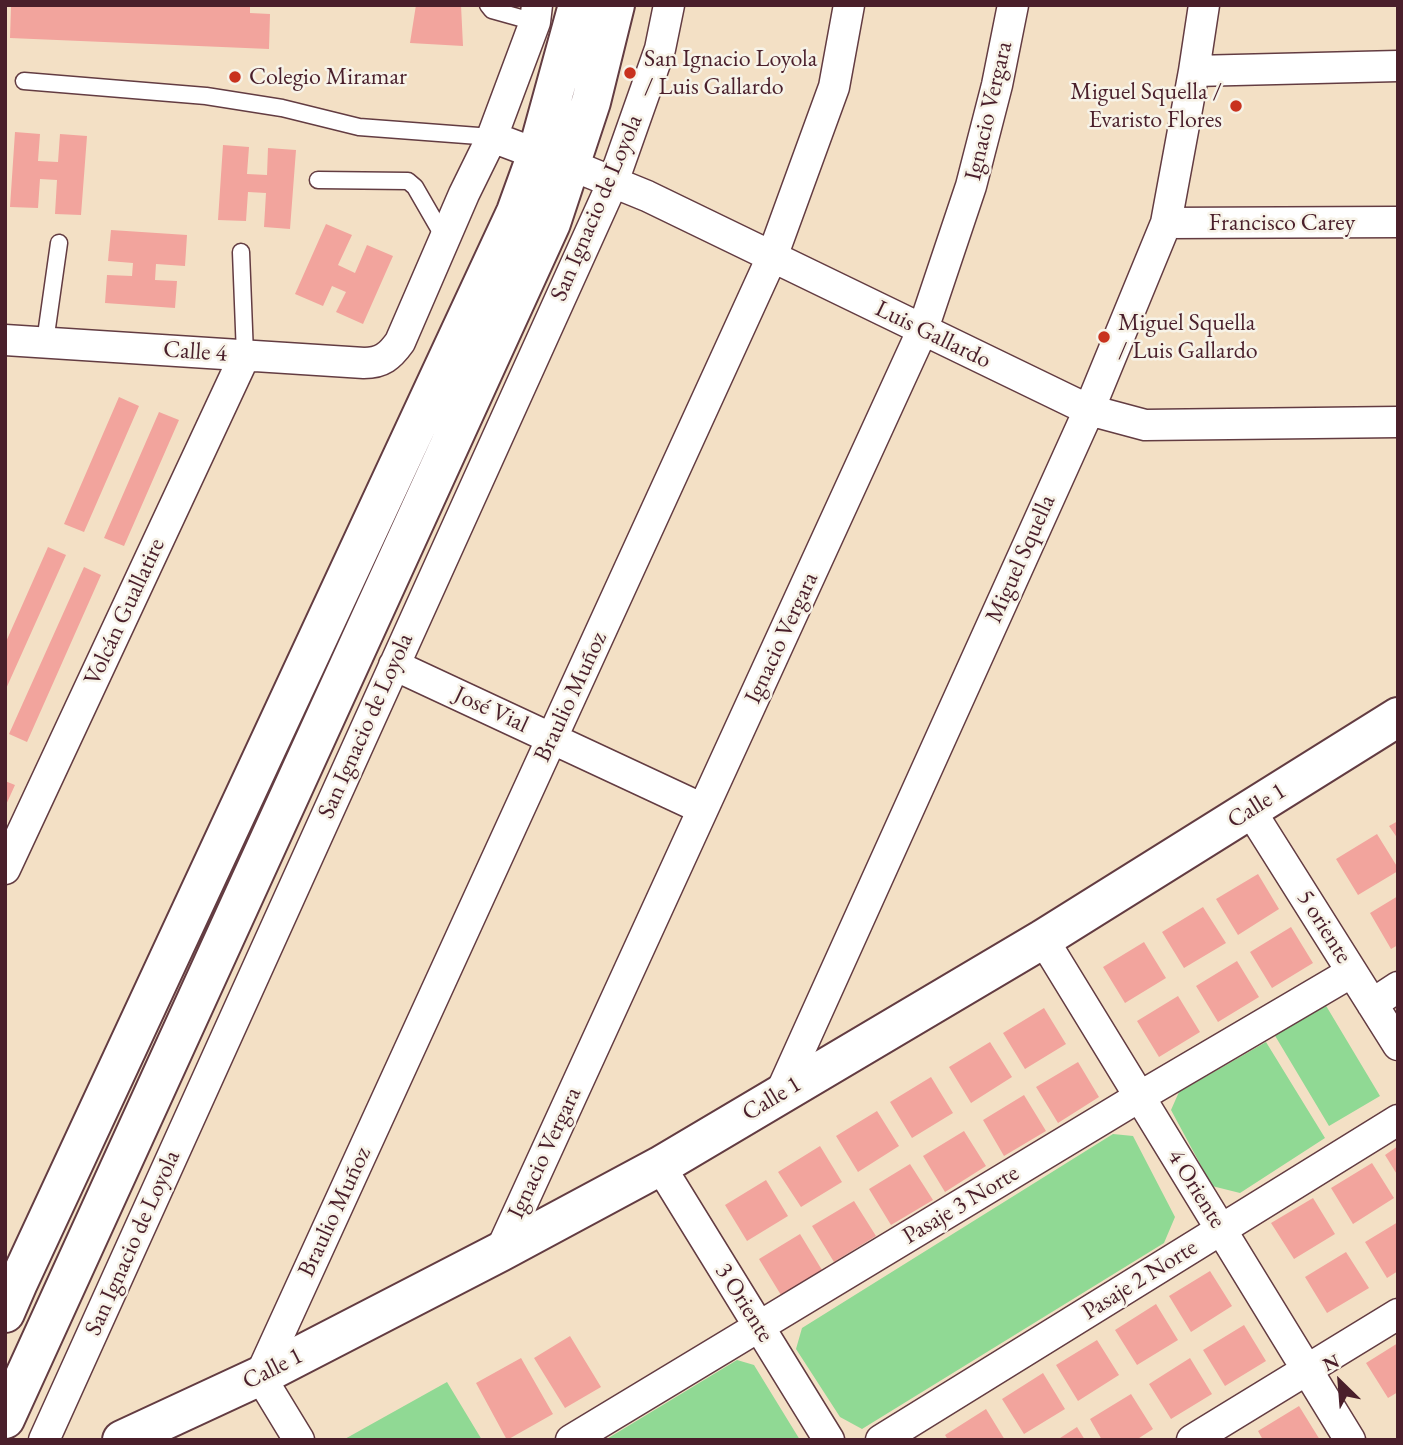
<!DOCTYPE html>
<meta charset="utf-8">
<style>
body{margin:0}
#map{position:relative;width:1403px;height:1445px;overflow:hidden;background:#f3e0c5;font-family:"EB Garamond",serif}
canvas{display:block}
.frame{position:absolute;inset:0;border:7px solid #4a1f2b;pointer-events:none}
.north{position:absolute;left:1305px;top:1347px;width:70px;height:70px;-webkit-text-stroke:5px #f7f3e8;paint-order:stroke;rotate:335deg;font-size:19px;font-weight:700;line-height:28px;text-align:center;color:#4a1f2b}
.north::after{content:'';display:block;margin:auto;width:24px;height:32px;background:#4a1f2b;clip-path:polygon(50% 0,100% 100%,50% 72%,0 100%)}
</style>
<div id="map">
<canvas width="1403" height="1445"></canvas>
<div class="frame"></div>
<div class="north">N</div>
</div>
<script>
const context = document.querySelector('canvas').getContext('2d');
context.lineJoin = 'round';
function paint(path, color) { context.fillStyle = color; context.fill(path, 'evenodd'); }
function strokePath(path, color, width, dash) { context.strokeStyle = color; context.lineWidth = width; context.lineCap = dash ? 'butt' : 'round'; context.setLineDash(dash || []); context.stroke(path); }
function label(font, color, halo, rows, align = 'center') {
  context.font = font + ' "EB Garamond",serif'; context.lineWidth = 5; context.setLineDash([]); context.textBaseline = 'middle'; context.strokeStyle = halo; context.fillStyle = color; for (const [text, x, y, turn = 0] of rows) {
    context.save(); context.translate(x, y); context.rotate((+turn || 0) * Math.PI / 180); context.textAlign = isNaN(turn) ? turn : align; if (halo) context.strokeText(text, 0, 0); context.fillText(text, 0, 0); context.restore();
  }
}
const green = new Path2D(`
 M1325,1004L1380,1096L1329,1126L1274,1034Z
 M1266,1042L1325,1138L1240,1193L1212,1186L1171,1110L1179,1092Z
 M1113,1134L1133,1136L1175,1217L1164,1243L862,1429L840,1417L796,1349L802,1328Z
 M737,1360L754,1365L800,1440H605Z
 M447,1382L482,1440H343Z`);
const building = new Path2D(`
 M33,5H250V13L270,14L269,49L10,38L11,7H33Z
 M416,5H461L463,46L410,43Z
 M15,132L40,134L38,161L58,162L60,134L87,136L81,215L55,214L57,180L40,179L38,208L10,207Z
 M223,145L249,147L247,174L267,175L268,148L296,150L290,229L264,227L266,193L248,192L246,221L218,220Z
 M326,224L352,235L338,265L355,273L367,245L393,256L363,324L336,312L346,292L332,286L323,306L295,294Z
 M111,230L187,235L185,266L156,264L155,280L177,281L175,308L105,303L107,275L132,276L133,263L108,261Z
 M119,397L139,406L84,532L64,524Z
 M159,412L179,420L124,546L104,538Z
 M48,547L66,555L5,691V644Z
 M84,567L101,575L27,742L9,734Z
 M5,781L15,785L5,807Z
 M1398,821V839L1389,826Z
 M1377,834L1398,868V871L1358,895L1336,859Z
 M1258,874L1279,909L1238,935L1216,899Z
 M1398,896V945L1391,949L1370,913Z
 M1203,907L1226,943L1184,968L1162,932Z
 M1291,927L1313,963L1272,988L1250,952Z
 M1144,942L1166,978L1125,1003L1103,967Z
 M1237,961L1259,997L1218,1022L1196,986Z
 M1178,996L1200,1032L1159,1057L1137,1021Z
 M1044,1008L1066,1044L1025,1069L1003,1033Z
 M990,1042L1012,1077L971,1103L949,1067Z
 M1078,1062L1099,1097L1058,1123L1036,1087Z
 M931,1077L953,1113L912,1138L890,1102Z
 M1024,1095L1046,1131L1004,1156L983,1120Z
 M877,1111L899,1146L858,1172L836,1136Z
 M964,1131L986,1166L945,1192L923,1156Z
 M820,1146L842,1182L801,1207L778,1172Z
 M1398,1146V1176L1385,1155Z
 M1372,1163L1394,1198L1353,1224L1331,1188Z
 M910,1164L933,1200L891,1225L869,1189Z
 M766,1180L788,1216L747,1241L725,1205Z
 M1313,1198L1335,1234L1294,1259L1271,1223Z
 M854,1201L876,1236L834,1262L812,1226Z
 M1398,1222V1271L1387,1278L1365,1242Z
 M800,1234L822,1270L781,1295L759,1259Z
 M1346,1252L1369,1288L1327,1313L1305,1277Z
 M1210,1271L1232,1306L1191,1332L1169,1296Z
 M1156,1304L1178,1340L1137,1365L1115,1330Z
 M1244,1325L1266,1361L1225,1386L1203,1350Z
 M570,1336L601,1387L565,1408L534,1358Z
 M1097,1340L1119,1375L1078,1401L1056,1365Z
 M1398,1343V1392L1388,1398L1366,1363Z
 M521,1358L553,1414L507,1440L476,1383Z
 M1190,1358L1212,1394L1171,1419L1149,1384Z
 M1043,1373L1065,1409L1024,1434L1002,1399Z
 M1131,1394L1153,1429L1136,1440H1102L1090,1419Z
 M1299,1406L1320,1440H1263L1258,1431Z
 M986,1409L1005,1440H948L945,1435Z
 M1077,1427L1085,1440H1057Z`);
const lane = new Path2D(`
 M488,5L492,10L535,22
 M24,81L206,96L282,108L359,127L492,137
 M318,180L408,181L415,187L445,239
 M241,252L245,355
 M45,342L59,243`);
const street = new Path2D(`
 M1194,71L1398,66
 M492,137L537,154L571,165L647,196L1089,410L1145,425L1398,422
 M1166,223L1398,222
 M5,340L364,363C382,363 390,356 400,342L464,194L492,137L535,22L537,5
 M394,665L703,809
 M1250,810L1398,1045
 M5,869L245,355
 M1043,939L1350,1440
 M1372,1004L1398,987
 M780,1094L1089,410L1166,223L1194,71L1204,5
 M660,1166L829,1440
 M500,1252L923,329L971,186L997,85L1013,5
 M44,1440L613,182L660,49L669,5
 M299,1440L260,1376L772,257L834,87L849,5
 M571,1440L1139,1097L1352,972
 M881,1440L1398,1120
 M1192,1440L1398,1314`);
const secondary = new Path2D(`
 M122,1440L260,1376L500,1252L660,1166L1043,939L1398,717`);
const primary = new Path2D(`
 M5,1313L18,1283L516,212L537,154L578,5
 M5,1419L551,223L591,102L615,5`);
const markers = [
 [630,73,7,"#c8321e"],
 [235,77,7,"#c8321e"],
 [1236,106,7,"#c8321e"],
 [1104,337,7,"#c8321e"]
];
const poiNames = [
 ["San Ignacio Loyola",644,59],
 ["/ Luis Gallardo",644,87],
 ["Colegio Miramar",249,77],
 ["Miguel Squella /",1222,92,"right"],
 ["Evaristo Flores",1222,120,"right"],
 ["Miguel Squella",1118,323],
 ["/ Luis Gallardo",1118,351]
];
const streetNames = [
 ["Ignacio Vergara",989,111,-77],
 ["San Ignacio de Loyola",597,208,-67],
 ["Francisco Carey",1282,223],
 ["Luis Gallardo",933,335,26],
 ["Calle 4",195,352,4],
 ["Miguel Squella",1021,559,-66],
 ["Volcán Guallatire",125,612,-65],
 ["Ignacio Vergara",782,638,-65],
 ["Braulio Muñoz",571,697,-65],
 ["José Vial",491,710,25],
 ["San Ignacio de Loyola",366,726,-66],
 ["Calle 1",1257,806,-32],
 ["5 oriente",1324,927,58],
 ["Calle 1",772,1099,-31],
 ["Ignacio Vergara",545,1153,-65],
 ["4 Oriente",1196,1189,58],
 ["Pasaje 3 Norte",961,1205,-31],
 ["Braulio Muñoz",335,1212,-65],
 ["San Ignacio de Loyola",133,1243,-66],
 ["Pasaje 2 Norte",1140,1280,-32],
 ["3 Oriente",744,1303,58],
 ["Calle 1",273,1369,-27]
];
paint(green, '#90d994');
paint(building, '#f2a49d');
strokePath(lane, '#633c42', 19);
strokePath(street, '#633c42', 33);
strokePath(secondary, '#633c42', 42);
strokePath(primary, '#633c42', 42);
strokePath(lane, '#fff', 16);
strokePath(street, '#fff', 30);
strokePath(secondary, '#fff', 38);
strokePath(primary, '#fff', 38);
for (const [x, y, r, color] of markers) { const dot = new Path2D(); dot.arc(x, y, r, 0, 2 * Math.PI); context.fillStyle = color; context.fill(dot); strokePath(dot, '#f7f3e8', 2.5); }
label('24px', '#4a1f2b', '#f7f3e8', poiNames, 'left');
label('24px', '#4a1f2b', '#f7f3e8', streetNames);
</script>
